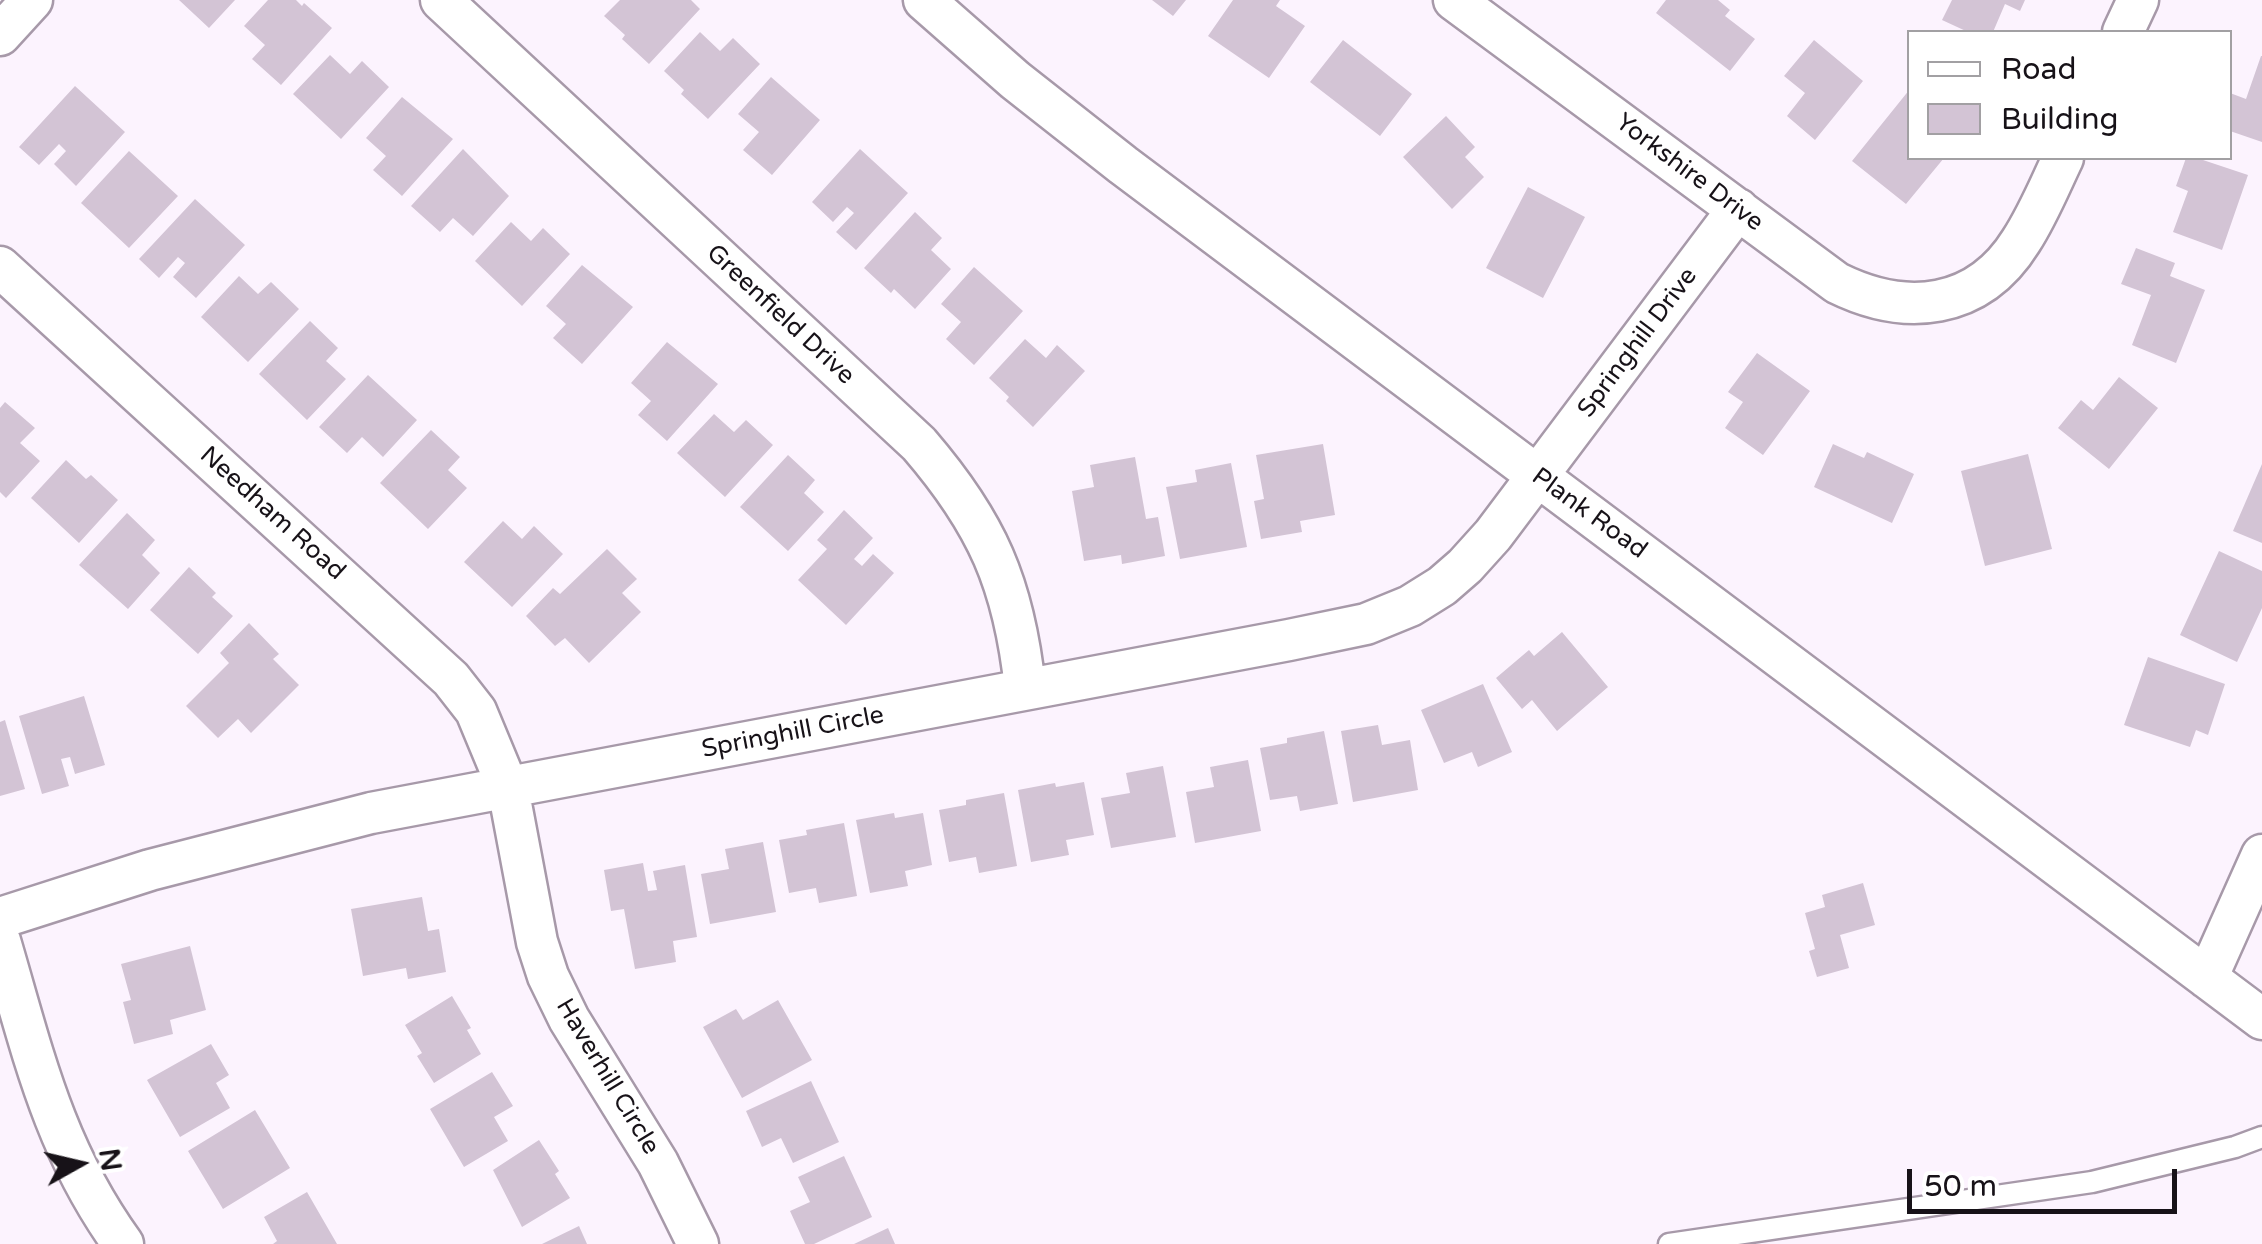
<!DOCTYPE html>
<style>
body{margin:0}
#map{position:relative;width:2262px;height:1244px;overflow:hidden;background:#fcf3fe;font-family:"Varela Round",sans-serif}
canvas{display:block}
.legend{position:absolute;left:1907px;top:30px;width:325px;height:130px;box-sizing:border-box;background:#fff;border:2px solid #a2a0a3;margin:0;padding:12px 18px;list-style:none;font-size:30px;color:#171218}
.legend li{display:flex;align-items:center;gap:20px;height:50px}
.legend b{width:50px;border:2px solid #a2a0a3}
.north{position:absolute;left:30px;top:1114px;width:100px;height:100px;-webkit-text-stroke:8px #fff;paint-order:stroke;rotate:82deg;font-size:28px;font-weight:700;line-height:40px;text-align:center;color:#171218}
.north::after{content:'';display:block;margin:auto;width:35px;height:45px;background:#171218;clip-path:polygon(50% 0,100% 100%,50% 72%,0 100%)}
.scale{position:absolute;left:1907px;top:1169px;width:270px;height:45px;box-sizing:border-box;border:5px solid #171218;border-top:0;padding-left:12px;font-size:30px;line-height:35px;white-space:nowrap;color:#171218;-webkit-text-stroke:8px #fff;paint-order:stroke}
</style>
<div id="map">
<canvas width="2262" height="1244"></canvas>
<ul class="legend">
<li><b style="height:12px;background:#fff"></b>Road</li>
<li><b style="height:28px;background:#d3c4d5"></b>Building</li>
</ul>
<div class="north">N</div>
<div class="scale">50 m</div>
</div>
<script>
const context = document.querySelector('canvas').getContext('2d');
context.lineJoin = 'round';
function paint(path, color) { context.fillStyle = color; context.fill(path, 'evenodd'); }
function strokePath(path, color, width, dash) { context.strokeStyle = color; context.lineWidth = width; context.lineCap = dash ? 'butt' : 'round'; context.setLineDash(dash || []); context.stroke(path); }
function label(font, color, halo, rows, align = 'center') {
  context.font = font + ' "Varela Round",sans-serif'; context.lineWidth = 8; context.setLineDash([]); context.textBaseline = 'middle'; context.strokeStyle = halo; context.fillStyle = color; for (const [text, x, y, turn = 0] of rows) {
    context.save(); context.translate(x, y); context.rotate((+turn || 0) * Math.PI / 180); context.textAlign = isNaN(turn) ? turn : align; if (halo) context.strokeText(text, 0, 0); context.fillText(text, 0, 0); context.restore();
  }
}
const building = new Path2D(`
 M179,0H235L209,28Z
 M268,0H296L302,6L304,3L332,28L281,85L252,59L265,45L244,26Z
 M620,0H691L700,9L649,64L622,39L625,35L604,16Z
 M1152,0H1186L1173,16Z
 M1233,0H1280L1276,6L1305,26L1269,78L1208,36Z
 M1666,0H1718L1730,10L1725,16L1755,39L1730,71L1656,13Z
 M1952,0H2025L2020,11L2005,4L1993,32H1968L1942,20Z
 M700,32L720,51L733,38L760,64L708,119L681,94L684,90L664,71Z
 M1343,40L1412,94L1380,136L1310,82Z
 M1814,40L1863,81L1815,140L1787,116L1805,93L1784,76Z
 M330,55L350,74L362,61L389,87L341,139L293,94Z
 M2261,56H2262V142L2230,131V93L2246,99Z
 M771,77L820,120L772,175L743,150L759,132L738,114Z
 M75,86L125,132L76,186L54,164L66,151L59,144L39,165L19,147Z
 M1910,89V158H1944L1906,204L1852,161Z
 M402,97L453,139L402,196L373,170L386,156L366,138Z
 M1446,116L1475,147L1465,157L1484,177L1452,209L1403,157Z
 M463,149L509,196L473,236L453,218L440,232L411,206Z
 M860,149L908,193L856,250L836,232L854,213L847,207L833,222L812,202Z
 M129,151L178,196L129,248L81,203Z
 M2186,158H2197L2248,175L2222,250L2173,232L2188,191L2176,186Z
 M1528,187L1585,217L1543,298L1486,268Z
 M195,199L245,245L196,298L173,277L185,263L178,257L159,278L139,259Z
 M915,212L942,238L931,250L951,269L915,309L894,289L891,293L864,268Z
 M511,222L531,241L543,228L570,254L522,306L475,261Z
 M2136,248L2175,263L2170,276L2205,290L2176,363L2132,345L2151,295L2121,284Z
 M582,265L633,307L582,364L553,338L566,324L546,306Z
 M974,267L1023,311L974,365L946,339L961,322L941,304Z
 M239,276L258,294L271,282L299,309L248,362L201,317Z
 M310,321L338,348L326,361L346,379L307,420L259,374Z
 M1025,339L1046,358L1057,345L1085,371L1033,427L1006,401L1009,397L989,378Z
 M667,342L718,384L667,441L638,415L651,401L631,383Z
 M1757,353L1810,391L1763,455L1725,428L1743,402L1728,392Z
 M368,375L417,420L383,457L362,437L347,453L319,427Z
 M2119,377L2158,408L2109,469L2058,428L2081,400L2093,410Z
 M5,402L35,428L20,443L40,461L6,498L0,492V408Z
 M714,414L734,432L746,420L773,445L725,497L677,453Z
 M431,430L460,457L448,470L467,488L428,529L380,483Z
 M1323,444L1335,515L1300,521L1302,532L1261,539L1254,501L1264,499L1256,455Z
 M1833,444L1864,458L1867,452L1914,474L1892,523L1814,487Z
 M2028,454L2052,549L1985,566L1961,471Z
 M788,455L815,480L804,493L824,512L788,551L740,507Z
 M1135,457L1146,519L1158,517L1165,556L1122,564L1121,555L1084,561L1072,491L1094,487L1090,465Z
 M66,460L86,479L91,475L118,500L79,543L31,498Z
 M1231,463L1247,547L1180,559L1166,487L1197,482L1195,470Z
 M2262,464V543L2233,531Z
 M844,510L873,538L854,559L862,566L873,554L894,573L846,625L798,580L827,549L817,540Z
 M127,513L155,540L142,555L160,573L128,609L79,565Z
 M503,521L522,539L534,526L563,554L512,607L464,562Z
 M607,549L637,579L622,593L641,612L589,663L565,638L555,646L526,616L553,588L560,594Z
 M2219,551L2262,571V608L2237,662L2180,635Z
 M189,567L216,593L212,597L233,616L198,654L150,610Z
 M249,623L279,654L273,659L299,685L251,733L238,719L218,738L186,706L229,663L220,653Z
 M1562,632L1608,687L1557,731L1532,700L1522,709L1496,678L1529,650L1534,656Z
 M2148,657L2225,684L2208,735L2196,730L2190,747L2124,725Z
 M1483,684L1512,752L1478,767L1472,752L1444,763L1421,710Z
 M84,696L105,765L75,774L70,757L61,759L69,786L42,794L19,716Z
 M5,720L25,789L0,796V722Z
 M1378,725L1382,745L1410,740L1418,790L1353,802L1341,731Z
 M1324,731L1338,804L1300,811L1297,796L1270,800L1260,748L1287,743V738Z
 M1248,760L1261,831L1195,843L1186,792L1214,787L1210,767Z
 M1163,766L1176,837L1111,848L1101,798L1130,793L1126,773Z
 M1084,782L1094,835L1066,840L1069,855L1031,862L1018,790L1055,783L1056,787Z
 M1004,793L1017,866L979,873L976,857L949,862L939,810L966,805V800Z
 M894,813L895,818L923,813L932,865L905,871L908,886L870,893L856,820Z
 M844,823L857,896L819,903L816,888L789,893L779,840L807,835L806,830Z
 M763,842L776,912L710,924L701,874L729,869L725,849Z
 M643,863L648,891L657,890L653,871L685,865L697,937L673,941L676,962L635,969L624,909L611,911L604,870Z
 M1863,883L1875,925L1840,935L1849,968L1817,977L1809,951L1815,949L1805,913L1825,907L1822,895Z
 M422,897L428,931L439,929L446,972L408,979L406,968L363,976L351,909Z
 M190,946L206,1010L170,1020L173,1034L134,1044L123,1002L131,1000L121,964Z
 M452,996L471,1028L467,1030L481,1054L434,1083L417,1056L422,1053L405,1025Z
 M778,1000L812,1060L742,1098L703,1027L736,1009L743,1020Z
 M211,1044L229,1075L216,1083L230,1108L180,1137L147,1080Z
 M492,1072L513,1106L494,1117L508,1141L464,1167L430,1109Z
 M811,1081L839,1142L793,1163L781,1138L762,1147L746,1111Z
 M255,1110L290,1168L223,1209L188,1151Z
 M539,1140L559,1171L555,1174L570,1198L522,1227L493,1170Z
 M844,1156L872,1217L814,1244H805L790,1211L810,1202L798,1177Z
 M307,1192L337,1244H273L277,1241L264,1217Z
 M579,1226L587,1244H542Z
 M888,1228L895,1244H854Z`);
const service = new Path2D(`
 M1669,1244L2092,1182L2235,1147L2262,1137`);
const minor = new Path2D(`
 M441,0L919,444C987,523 1014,584 1025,688
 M924,0L1015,80L1123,165L2262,1019
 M1454,0L1837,283C1906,317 1978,310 2021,241C2038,215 2050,185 2063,158
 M2123,32L2138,0
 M0,35L32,0
 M0,267L451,679L476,711L508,788L537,942L548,976L569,1019L658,1163L698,1244
 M0,918L150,870L371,813L1289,640L1366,624L1410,606L1442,586L1465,566L1493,535L1738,209
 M0,941C33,1053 53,1147 123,1244
 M2207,978L2262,855`);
const streetNames = [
 ["Yorkshire Drive",1689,173,37],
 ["Greenfield Drive",780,315,43],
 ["Springhill Drive",1638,343,-53],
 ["Needham Road",272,514,42],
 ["Plank Road",1589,514,36],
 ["Springhill Circle",793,733,-11],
 ["Haverhill Circle",607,1077,59]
];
paint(building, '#d3c4d5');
strokePath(service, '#a799a9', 25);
strokePath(minor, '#a799a9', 45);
strokePath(service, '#fff', 20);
strokePath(minor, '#fff', 40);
label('25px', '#171218', '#fff', streetNames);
</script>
